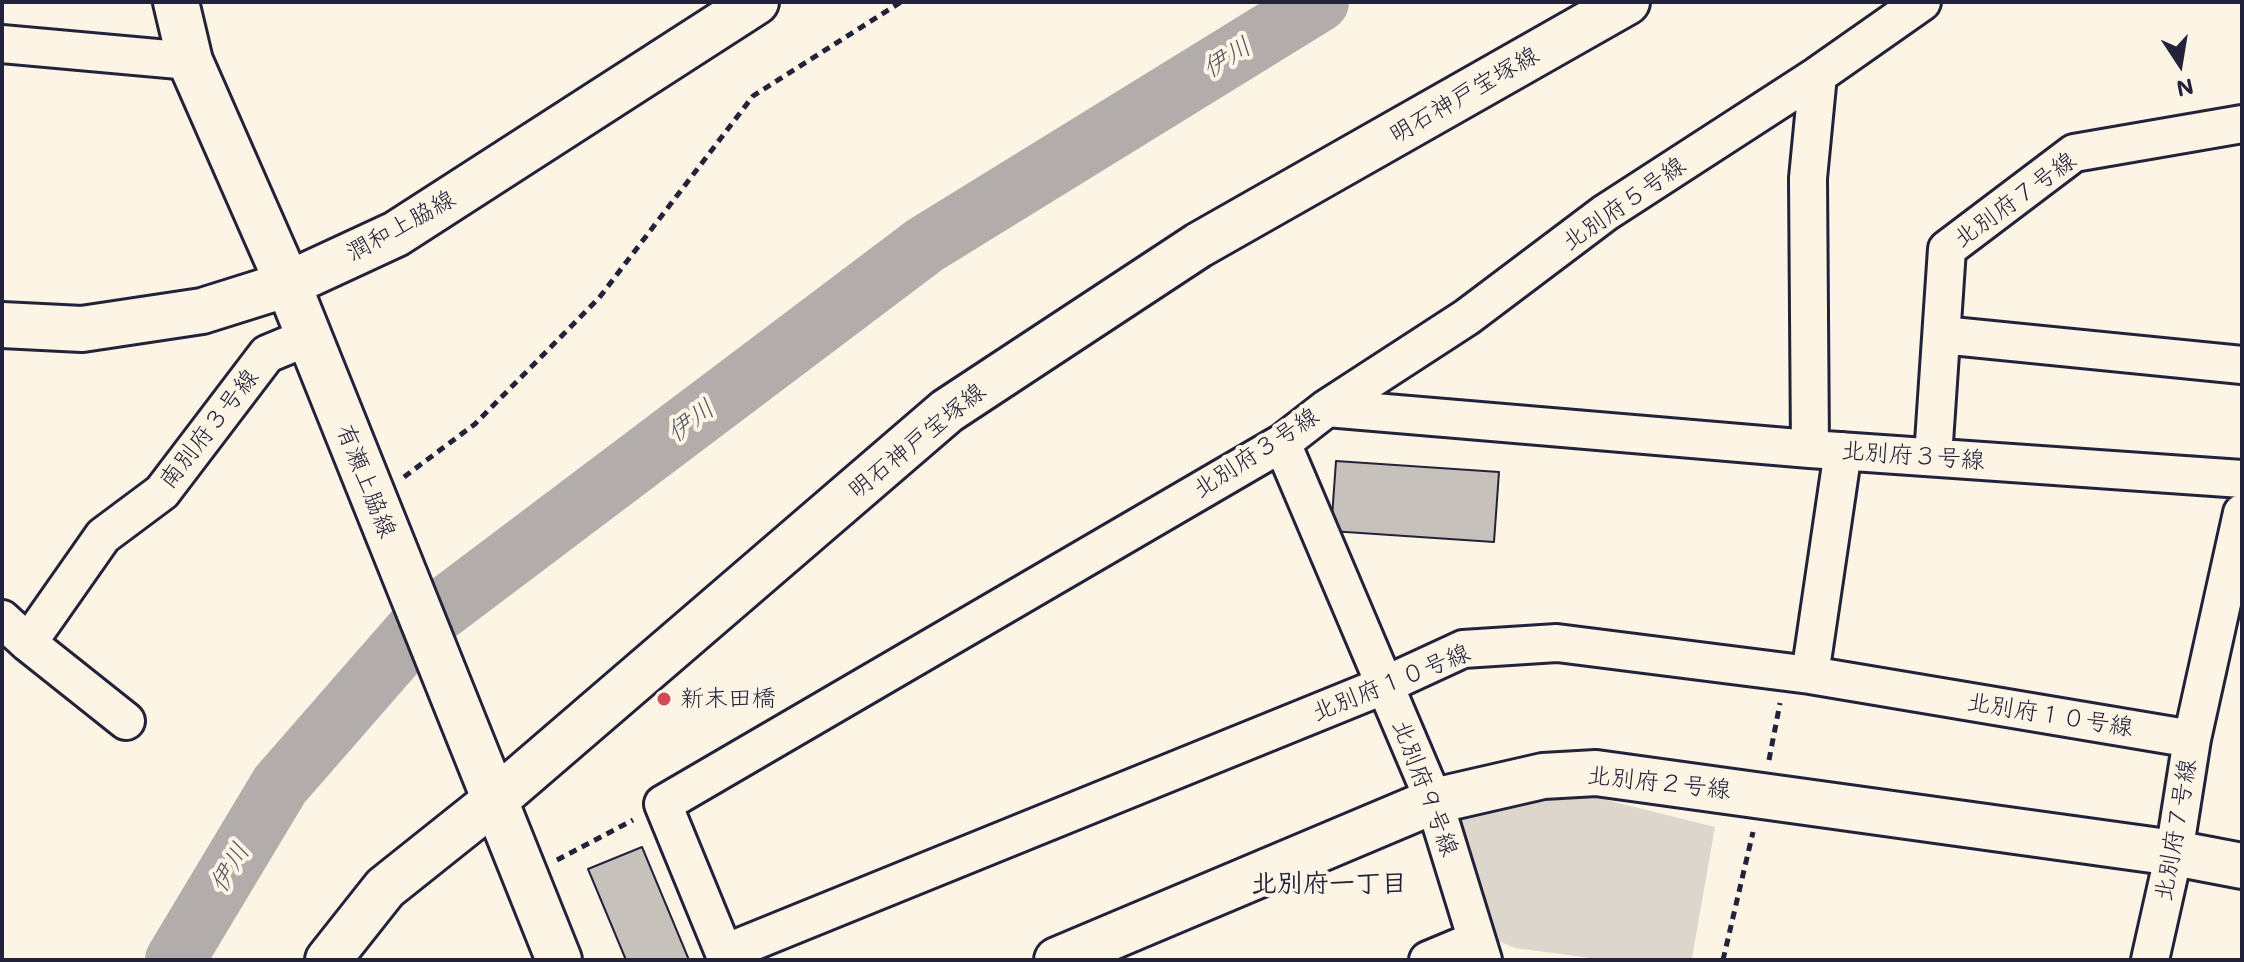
<!DOCTYPE html>
<meta charset="utf-8">
<style>
body{margin:0}
#map{position:relative;width:2244px;height:962px;overflow:hidden;background:#fcf5e5;font-family:Mali,sans-serif}
canvas{display:block}
.frame{position:absolute;inset:0;border:4px solid #22223b;pointer-events:none}
.north{position:absolute;left:2140px;top:24px;width:80px;height:80px;-webkit-text-stroke:6px #fcf5e5;paint-order:stroke;rotate:168deg;font-size:22px;font-weight:700;line-height:32px;text-align:center;color:#22223b}
.north::after{content:'';display:block;margin:auto;width:28px;height:36px;background:#22223b;clip-path:polygon(50% 0,100% 100%,50% 72%,0 100%)}
</style>
<div id="map">
<canvas width="2244" height="962"></canvas>
<div class="frame"></div>
<div class="north">N</div>
</div>
<script>
const context = document.querySelector('canvas').getContext('2d');
context.lineJoin = 'round';
function paint(path, color) { context.fillStyle = color; context.fill(path, 'evenodd'); }
function strokePath(path, color, width, dash) { context.strokeStyle = color; context.lineWidth = width; context.lineCap = dash ? 'butt' : 'round'; context.setLineDash(dash || []); context.stroke(path); }
function label(font, color, halo, rows, align = 'center') {
  context.font = font + ' Mali,"Klee One",sans-serif'; context.lineWidth = 8; context.setLineDash([]); context.textBaseline = 'middle'; context.strokeStyle = halo; context.fillStyle = color; for (const [text, x, y, turn = 0] of rows) {
    context.save(); context.translate(x, y); context.rotate((+turn || 0) * Math.PI / 180); context.textAlign = isNaN(turn) ? turn : align; if (halo) context.strokeText(text, 0, 0); context.fillText(text, 0, 0); context.restore();
  }
}
const green = new Path2D(`
 M1586,795L1715,827L1692,958L1686,960H1606L1515,948L1484,935L1451,823L1463,812Z`);
const river = new Path2D(`
 M175,960L280,785L417,628L925,245L1319,2`);
const building = new Path2D(`
 M1336,461L1499,472L1494,542L1331,531Z
 M642,847L689,960H626L588,869Z`);
const path = new Path2D(`
 M404,477L475,424L599,298L753,96L901,2
 M1769,760L1780,703
 M557,860L633,820
 M1723,960L1753,832`);
const street = new Path2D(`
 M2,44L190,61
 M1942,335L2242,365
 M1327,408L1467,317L1605,213L1818,75L1922,2
 M1282,443L1434,801L1483,960
 M1810,449L1808,178L1818,75
 M1933,457L1947,249L2074,153L2242,124
 M2,619L28,643L126,721
 M28,643L103,536L162,492L267,354L308,337
 M1810,675L1843,451
 M725,953L1385,685L1463,649L1557,643L1810,675L2192,739
 M727,960L663,804L1282,443L1327,408L1810,449L2242,479
 M1428,960L1476,940
 M2150,960L2174,853L2192,739L2242,513`);
const secondary = new Path2D(`
 M176,2L190,61L288,284L559,960
 M2,325L82,329L202,311L288,284L396,234L756,2
 M1057,960L1434,801L1543,776L1596,773L2174,853L2242,866`);
const primary = new Path2D(`
 M328,960L385,888L494,801L947,411L1199,245L1627,2`);
const markers = [
 [664,699,8,"#d1495b"]
];
const streetNames = [
 ["明石神戸宝塚線",1464,95,-30],
 ["北別府７号線",2015,200,-36],
 ["北別府５号線",1624,204,-35],
 ["潤和上脇線",401,226,-29],
 ["南別府３号線",209,429,-52],
 ["明石神戸宝塚線",917,441,-39],
 ["北別府３号線",1256,453,-33],
 ["北別府３号線",1913,456,4],
 ["有瀬上脇線",366,481,68],
 ["北別府１０号線",1391,683,-22],
 ["北別府１０号線",2050,715,9],
 ["北別府２号線",1659,783,6],
 ["北別府９号線",1425,788,69],
 ["北別府７号線",2176,830,-80]
];
const poiNames = [
 ["新末田橋",680,699]
];
const waterNames = [
 ["伊川",1227,58,-32],
 ["伊川",691,421,-37],
 ["伊川",230,868,-59]
];
const neighbourhoodNames = [
 ["北別府一丁目",1329,884]
];
paint(green, '#dcd6cc');
strokePath(river, '#b2adab', 60);
paint(building, '#c6c1bb');
strokePath(building, '#22223b', 2);
strokePath(street, '#22223b', 42);
strokePath(secondary, '#22223b', 50);
strokePath(primary, '#22223b', 50);
strokePath(path, '#22223b', 5, [8, 6]);
strokePath(street, '#fcf5e5', 36);
strokePath(secondary, '#fcf5e5', 44);
strokePath(primary, '#fcf5e5', 44);
for (const [x, y, r, color] of markers) { const dot = new Path2D(); dot.arc(x, y, r, 0, 2 * Math.PI); context.fillStyle = color; context.fill(dot); strokePath(dot, '#fcf5e5', 3); }
label('24px', '#22223b', '#fcf5e5', streetNames);
label('24px', '#22223b', '#fcf5e5', poiNames, 'left');
label('italic 26px', '#545362', '#fcf5e5', waterNames);
label('bold 26px', '#22223b', '#fcf5e5', neighbourhoodNames);
</script>
